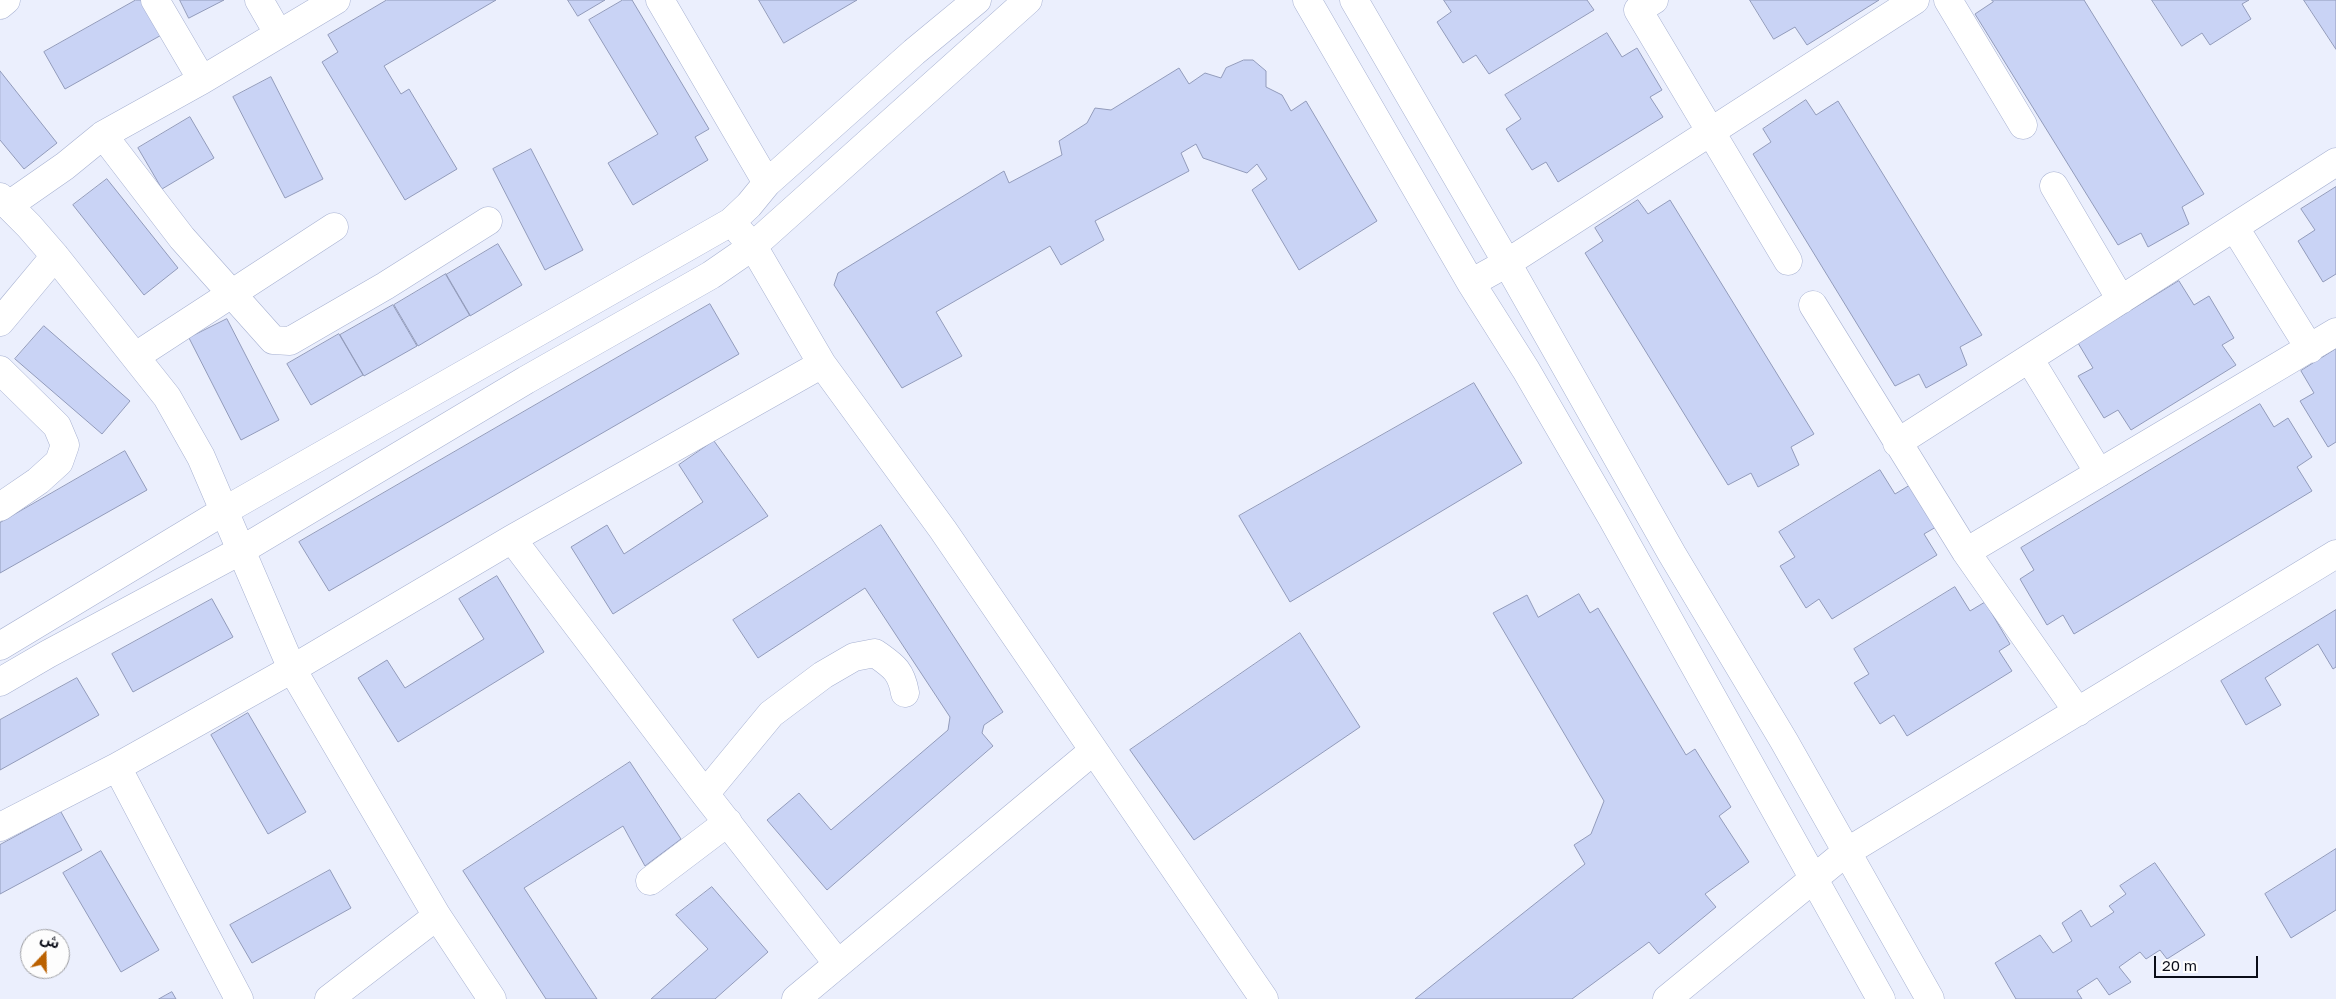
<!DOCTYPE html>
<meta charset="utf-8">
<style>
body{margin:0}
#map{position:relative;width:2336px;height:999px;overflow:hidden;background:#ebeffd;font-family:"Golos Text","Noto Sans Arabic",sans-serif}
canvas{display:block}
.north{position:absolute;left:20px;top:929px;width:50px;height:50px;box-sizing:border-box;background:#fdfdfd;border:1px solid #9c9da1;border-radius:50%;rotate:21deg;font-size:14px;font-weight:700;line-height:20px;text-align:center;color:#0a0d18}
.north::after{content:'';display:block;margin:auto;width:18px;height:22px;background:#bb6100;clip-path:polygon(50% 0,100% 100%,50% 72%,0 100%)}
.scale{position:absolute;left:2154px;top:956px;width:104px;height:22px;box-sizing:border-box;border:2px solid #0a0d18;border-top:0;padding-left:6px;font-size:15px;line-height:18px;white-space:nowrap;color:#0a0d18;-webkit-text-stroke:4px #fdfdfd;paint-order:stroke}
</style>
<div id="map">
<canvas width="2336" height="999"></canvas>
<div class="north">ش</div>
<div class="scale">20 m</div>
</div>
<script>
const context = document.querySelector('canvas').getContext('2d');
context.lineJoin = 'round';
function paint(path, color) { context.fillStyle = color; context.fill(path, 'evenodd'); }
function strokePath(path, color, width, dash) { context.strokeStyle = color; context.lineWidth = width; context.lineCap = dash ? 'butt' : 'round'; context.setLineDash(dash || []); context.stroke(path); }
const building = new Path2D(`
 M136,0H145L165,33L65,89L44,52Z
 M180,0H224L189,18Z
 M387,0H496L384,66L401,94L409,89L457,169L405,200L322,62L338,52L328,35Z
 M568,0H605L578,16Z
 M623,0H632L709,129L695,137L708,160L633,205L608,163L658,134L589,20Z
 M759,0H857L784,43Z
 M1444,0H1587L1594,10L1489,74L1476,55L1463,63L1437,22L1451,12Z
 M1750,0H1879L1807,45L1795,27L1774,39Z
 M1992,0H2084L2204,194L2182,207L2189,224L2148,247L2141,233L2118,245L1975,14L1993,2Z
 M2152,0H2249L2242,4L2251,19L2210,45L2202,33L2182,46Z
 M2304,0H2336V49Z
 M1607,33L1622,57L1637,48L1662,90L1650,97L1663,117L1558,182L1546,162L1532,170L1506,129L1521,119L1505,95Z
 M1244,60H1253L1266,71V87L1282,95L1291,111L1306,101L1377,221L1299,270L1252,190L1267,179L1257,164L1247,173L1203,158L1196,144L1181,153L1189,171L1095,221L1104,240L1061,265L1050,246L936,312L962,356L902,388L834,285L838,273L1004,171L1009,183L1062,155L1059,141L1087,123L1095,108L1111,110L1179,68L1189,84L1205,73L1221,78L1226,68Z
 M0,71L57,143L24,169L0,140Z
 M271,77L323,179L285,198L233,97Z
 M1806,100L1816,115L1838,101L1982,335L1960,347L1967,365L1926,388L1919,374L1895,386L1753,154L1771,142L1763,129Z
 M190,117L214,158L162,189L138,148Z
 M531,149L583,250L545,270L493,169Z
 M107,179L178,268L144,295L73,205Z
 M2336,187V274L2323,282L2298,241L2315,230L2301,209Z
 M1638,200L1648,214L1670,200L1814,434L1791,447L1799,465L1758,487L1751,473L1728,485L1585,253L1603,241L1595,228Z
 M498,244L522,285L470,316L446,275Z
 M446,274L470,315L418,346L394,305Z
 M2179,281L2194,305L2209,296L2234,338L2222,345L2236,365L2131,430L2118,410L2104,418L2078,376L2093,368L2078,343Z
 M710,304L739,354L329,591L299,542Z
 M393,305L417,346L364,376L340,335Z
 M227,319L279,420L241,440L189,338Z
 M44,326L130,401L102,434L15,359Z
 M339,334L363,375L311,405L287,364Z
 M2336,349V442L2328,447L2300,401L2314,393L2301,371Z
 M1474,383L1522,463L1290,602L1239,516Z
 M2260,404L2274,427L2288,418L2312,457L2297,467L2312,491L2074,634L2063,615L2047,625L2020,579L2034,570L2021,548Z
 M714,441L768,516L613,614L571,547L607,525L624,554L703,502L679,465Z
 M125,451L147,490L0,573V523Z
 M1880,470L1895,494L1910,485L1936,527L1924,534L1937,555L1832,619L1819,599L1806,608L1780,566L1795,557L1779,532Z
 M881,525L1003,712L984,725L982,733L993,746L827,890L767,820L799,793L831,830L948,730L950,717L865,588L758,658L733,620Z
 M497,576L544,652L398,742L358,678L387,660L405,688L484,639L459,599Z
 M1955,587L1970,611L1985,602L2010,644L1999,651L2012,671L1907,736L1894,715L1880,724L1854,683L1869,674L1854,649Z
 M1579,594L1590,613L1598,608L1686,755L1695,749L1731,807L1719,816L1749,862L1705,894L1716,907L1659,954L1649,942L1572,999H1415L1585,864L1574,845L1591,834L1604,801L1493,613L1527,595L1538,617Z
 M212,599L233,637L133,692L112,654Z
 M2336,610V667L2333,669L2318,644L2265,678L2281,705L2246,725L2221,681Z
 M1300,633L1360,727L1194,840L1130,750Z
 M77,678L99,715L0,770V720Z
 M248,713L306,812L268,834L211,735Z
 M630,762L681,839L645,866L623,826L524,888L597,999H546L463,871Z
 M61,812L82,850L0,894V845Z
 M2336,849V910L2291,938L2265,894Z
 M101,851L159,950L121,972L63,873Z
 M2155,863L2205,935L2167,959L2160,950L2146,959L2140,952L2119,967L2131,982L2109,995L2097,978L2077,991L2082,999H2016L1995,963L2040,935L2053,953L2072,941L2062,923L2081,910L2091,927L2114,912L2109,906L2126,894L2120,886Z
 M330,870L351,908L252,963L230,925Z
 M712,887L768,952L715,999H651L708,949L676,915Z
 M172,992L176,999H159Z`);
const minor = new Path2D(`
 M155,0L202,80
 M259,0L278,33
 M660,0L767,183
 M1307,0L1471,283L1526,370L1612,518L1881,999
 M1354,0L1507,263L1672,554L1784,741L1930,999
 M1654,0L1638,10L1788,261
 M1948,0L2023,125
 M0,5L6,0
 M103,135L202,80L336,0
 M2054,186L2121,300
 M0,197L29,226L55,256L167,397L201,457L292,669L437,916L492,999
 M9,205L65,166L103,135L182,238L273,340L290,341L385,286L488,221
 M2235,228L2310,349
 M740,232L753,246L822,364L943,530L1264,999
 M1471,283L1507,263L1915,0
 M1813,305L1966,552L2078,712
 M0,322L55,256
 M136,356L334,227
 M2030,360L2099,473
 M0,370L57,426L65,445L59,462L38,481L0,507
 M1897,443L2336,162
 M512,539L705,794L838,964
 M1966,552L2336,332
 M0,646L224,511L731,222L749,205L767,183L914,52L977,0
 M0,682L48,654L240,551L526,380L711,275L753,246L1028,0
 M117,767L239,999
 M705,794L771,714L823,675L854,657L875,653C893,666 901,670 905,693
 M0,827L117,767L292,669L512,539L822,364
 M650,881L728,822
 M329,999L437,916
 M796,999L1093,751
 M1667,999L1845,853L2336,554`);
paint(building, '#c9d3f5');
strokePath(building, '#929bbb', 1);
strokePath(minor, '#a7b1d1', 29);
strokePath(minor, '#fff', 28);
</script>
